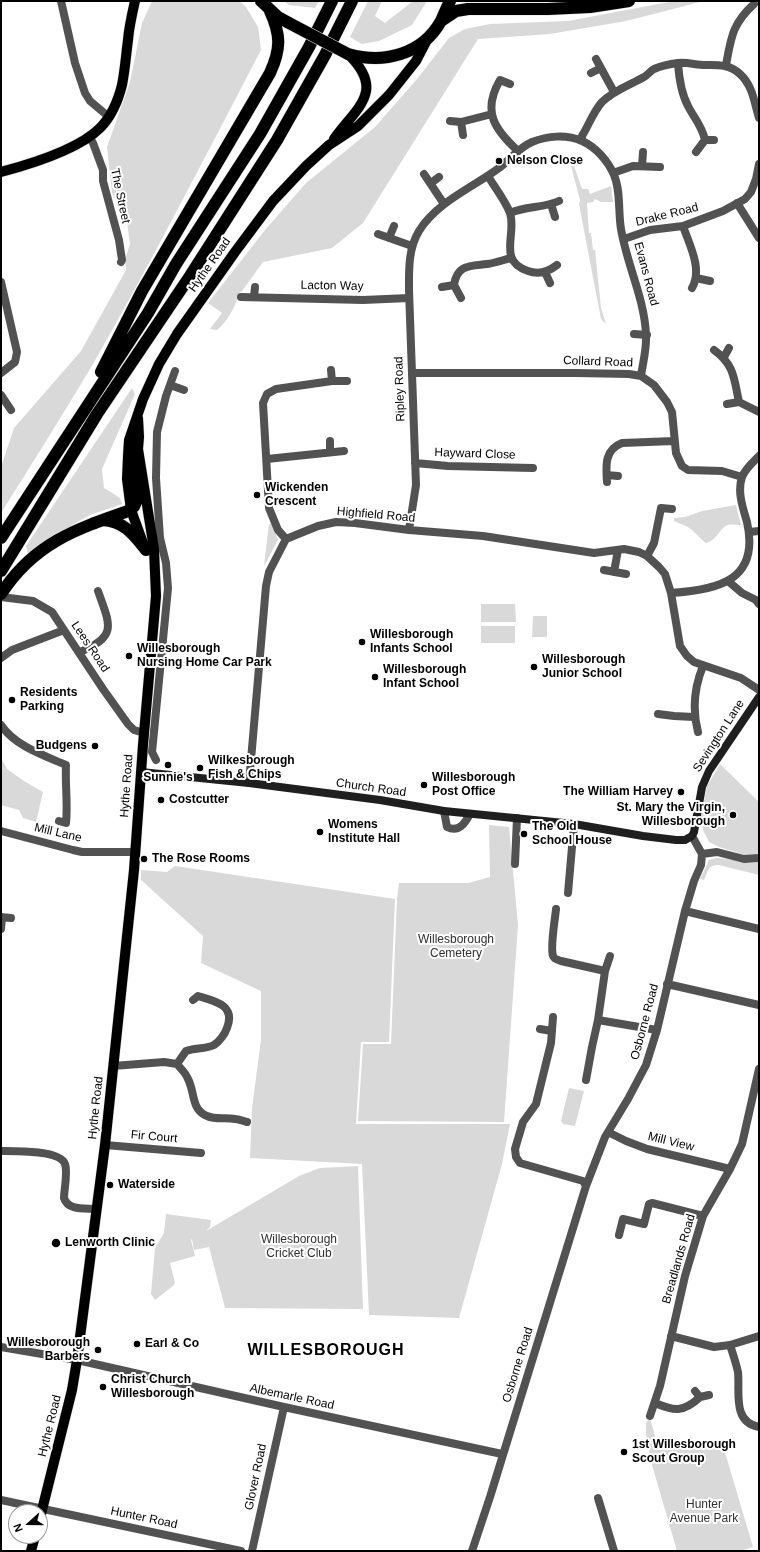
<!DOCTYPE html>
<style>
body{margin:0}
#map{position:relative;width:760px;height:1552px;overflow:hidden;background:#fff;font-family:Arial,sans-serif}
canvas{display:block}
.frame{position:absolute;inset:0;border:2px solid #000;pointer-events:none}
.north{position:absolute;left:8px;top:1504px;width:40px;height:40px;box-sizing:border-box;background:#fff;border:1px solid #999;border-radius:50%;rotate:249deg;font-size:11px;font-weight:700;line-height:16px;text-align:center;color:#000}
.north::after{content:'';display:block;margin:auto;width:14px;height:18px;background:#000;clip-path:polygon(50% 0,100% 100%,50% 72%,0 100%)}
</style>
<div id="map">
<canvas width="760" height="1552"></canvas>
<div class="frame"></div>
<div class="north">N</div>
</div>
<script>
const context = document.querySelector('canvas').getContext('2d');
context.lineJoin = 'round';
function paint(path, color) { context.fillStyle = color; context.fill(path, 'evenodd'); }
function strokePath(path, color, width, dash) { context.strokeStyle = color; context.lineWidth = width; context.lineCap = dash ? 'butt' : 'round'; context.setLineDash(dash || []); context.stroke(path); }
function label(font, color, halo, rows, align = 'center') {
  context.font = font + ' Arial,sans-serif'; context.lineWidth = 4; context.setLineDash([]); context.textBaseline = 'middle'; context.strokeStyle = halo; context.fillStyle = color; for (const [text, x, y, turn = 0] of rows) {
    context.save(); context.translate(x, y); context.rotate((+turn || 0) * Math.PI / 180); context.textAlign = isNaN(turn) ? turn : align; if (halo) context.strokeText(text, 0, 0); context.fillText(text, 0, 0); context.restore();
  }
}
const green = new Path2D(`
 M152,1H240L246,7L258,27L261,50C206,155 152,261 93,364C63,414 32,464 1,513V467L14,428L81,351L126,270L125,259L130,244L127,222L112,193L107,147L130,82L142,23Z
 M284,1H319L315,8L289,5Z
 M368,1H382L375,16L385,23L413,1H427L412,25L379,41L362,44L350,37Z
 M674,1H704L626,21L550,34L478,39L363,223L332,248L263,262L242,291L239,293C236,306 227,322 217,330L210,329L222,313L208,303L265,230L306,183L375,127L417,79L449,38L465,29L490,24L568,21Z
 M572,160L582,189H588L590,194L611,186L613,202H601L595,199L593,202L587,203V205L589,233H591L593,250H595L601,308L606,324L601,319L579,204L580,200L570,162Z
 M132,388L135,394L102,469L104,488L120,498L122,504L90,515L55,535L28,554L26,546Z
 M736,505L741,525C737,525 731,524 728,525C718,529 719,539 706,543C701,540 699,536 694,532C689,526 681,524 674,521V518L685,517L702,511Z
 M269,524H272L278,540L264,566Z
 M481,604H515L516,622H481Z
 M533,616H547V637H532Z
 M481,626H515V643H481Z
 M1,758L7,769L24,781L43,792L36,822L23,818L19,810L1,805Z
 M720,764L759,802V855L751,857L719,847L709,842L703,830L701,816L707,786Z
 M489,825L509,827L518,925L504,1122L358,1121L363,1044H391L397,899L399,883H468L490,877Z
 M716,858C731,858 744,865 759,862V875L719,865C707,865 709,871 704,880L700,879L709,860Z
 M175,866L395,899L389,1042H361L356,1124H510L502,1164L459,1318L369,1315L362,1164L250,1158L252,1109L261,1039V991L201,963L203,936L141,880V870L167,872Z
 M569,1088L584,1091L575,1126L563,1124L561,1121Z
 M358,1166L363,1309L225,1308L209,1247L194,1250L192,1239L191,1240L195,1256L170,1263L175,1283L173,1286L155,1300L151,1294L155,1248L164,1233L166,1214L211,1220L210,1227L206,1231L299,1176L320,1168Z
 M650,1418L658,1447L722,1442L753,1547L740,1551H677L650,1458L646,1433V1423Z`);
const street = new Path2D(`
 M61,1L75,63L85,93L90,101L109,117
 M596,59L614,92
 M678,63C679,78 681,93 688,106C694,118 702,126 705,140L696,152
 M726,65C731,38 732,24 754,4
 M591,73L601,68
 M510,84L500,80C482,111 494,129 518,151
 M450,121L461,122L492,114
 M461,122L463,135
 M89,136L93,143L103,170V181L119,240L122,260L121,262
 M705,140H714
 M582,141V136C589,125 593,112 602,102C614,90 630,85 644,77C648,75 650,71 654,69C661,66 670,64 678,63C688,62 696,65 705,65C718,65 729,64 740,74C753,86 754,102 759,118
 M642,166L643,152
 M613,173L633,166L660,167
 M424,174L444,204
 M488,176C495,188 505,200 510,213C517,234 497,261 528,271C539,275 548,272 557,265
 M431,183L439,177
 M737,203L759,238
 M551,204L555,217
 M510,213C526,206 544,208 559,201
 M683,226C689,244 703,269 692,288
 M378,234L412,246
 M389,238L394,226
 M624,239L650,230L683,226L723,211L745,199L751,192L756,179L759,164
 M545,272L550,283
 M696,278L710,281
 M1,282L17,352L15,362L1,373
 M442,287L454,285
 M241,297L363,300L409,298
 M254,297L255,287
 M461,298L454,285C457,264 471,266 487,264C495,263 503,260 511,258
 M634,334L647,335
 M714,350C735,365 734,380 739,402
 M724,357L729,348
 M331,370L332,381
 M412,373H576L629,374L641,376L654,385L667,402L672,412L673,422L676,453L682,466L688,470L722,471L742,477
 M170,385L184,390
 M1,395L11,410
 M727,404L739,402L759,412
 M330,452V441
 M267,459L344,451
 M415,463L448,466L533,468
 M607,475L618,476
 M607,482C606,466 604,450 622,443L674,441
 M409,530L416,485L409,290C409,270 408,249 419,231C437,202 472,188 499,168C510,160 518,148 532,142C547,136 566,134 582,141C596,147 608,161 614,175C621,191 618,212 621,229C627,265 644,297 646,334C647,348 643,362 641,376
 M749,532L759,531
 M286,539L278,530L269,508L263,403L267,394L276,389L332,381H347
 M647,556L654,543L661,508L672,509
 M604,570L626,574
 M614,572L618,550
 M728,581L742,593L756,600L759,604
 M671,593C719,590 760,580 747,522C743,508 737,492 742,477C745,469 753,462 759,456
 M1,597L33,601L52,612L103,689L128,724L134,730L144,733
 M80,652C118,636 110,625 98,591
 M1,658L12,650L64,630
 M658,714L674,716L694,717
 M1,725C15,746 43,755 66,765C65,785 68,804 66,823L59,821
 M698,732C692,709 694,688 703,666
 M156,760L152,752L153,742L168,588L166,563L160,538L156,478L157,432L166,396L175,371
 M249,783L266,586L269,572L286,539L318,526L336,522L355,523L409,530L483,536L594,553L624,549L639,552L647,556L659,567L665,574L671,593L680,646L687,656L694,662L741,678L759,690
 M444,811L447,827C459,833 465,823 470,814
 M1,831L73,850L82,852H135
 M692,836L702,854L717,852L744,859L759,858
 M515,864L517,818
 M568,893L574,824
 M556,909C555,920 550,947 553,956C554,959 558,960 561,961L605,971
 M685,911L759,929
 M1,917L11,918
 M1,929L2,917
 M667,984L759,1005
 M553,1017L551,1043L536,1104L523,1122L515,1149L516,1157L520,1163L583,1181L586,1186
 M598,1020L657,1030
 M540,1029L552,1031
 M177,1064L186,1051C195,1048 206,1049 214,1045C219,1042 225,1034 227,1028C236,1005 215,1001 198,996L193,1000
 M113,1066L164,1062L177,1064C181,1069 186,1073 188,1079C195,1092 191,1110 207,1116C216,1120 226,1117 235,1119C239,1119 243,1121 247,1122
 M586,1080L592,1047L598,1020L605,971L610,956
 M608,1132L626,1141L647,1149L730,1169
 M105,1145L201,1153
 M1,1151C15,1151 60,1150 65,1164C68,1172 64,1190 64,1198C68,1211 85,1208 96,1209
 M619,1235L623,1219L644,1224L649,1204L652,1203L703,1216
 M671,1336L714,1347L730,1345L759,1336
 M730,1345C733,1354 736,1363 738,1372C740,1392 732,1422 759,1427
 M1,1347L77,1360L284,1407L502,1454
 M700,1397L709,1395
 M655,1403C674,1411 683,1413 700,1397L695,1391
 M650,1416L660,1386L685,1276L703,1216L730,1169L742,1144L759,1069
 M598,1498L614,1551
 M1,1500L241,1551
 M252,1551L284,1407
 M472,1551L490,1497L586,1186L605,1137L628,1099L646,1065L657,1030L685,911L694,881L701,865L702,854`);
const secondary = new Path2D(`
 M141,772L249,783L380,800L444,811L574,824L643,836L676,840H685L692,836L694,832L702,787L709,771L759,697`);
const primary = new Path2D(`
 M334,139C357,107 386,91 348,54
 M1,172C31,164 78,150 100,128C112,116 118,101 122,85C125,70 126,55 128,40C129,27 132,14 135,1
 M131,510L135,507L137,502L134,469L137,454
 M143,543L131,510L127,479L128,456L129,440L143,399L159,364L177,334L235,252L273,201L306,166L329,145L358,126L389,95L416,61L428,38
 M40,1518L72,1390L77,1360L105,1145L134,870L143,745L156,596L154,549L138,449L139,437L138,418
 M31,1551L35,1536`);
const highway = new Path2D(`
 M261,1L278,17L289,23
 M441,21L456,11L468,9H548L590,7L629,1
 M348,54C383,64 422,55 441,21C444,14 447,7 450,1
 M101,372L142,291L270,73C281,49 281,35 270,11
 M103,520C124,521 134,535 146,550
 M1,538L148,313L176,264L260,134L309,47L332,1
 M1,571L97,414L190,276L277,140L325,55L352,1
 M1,594C34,543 76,529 131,510`);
const highwayBridge = new Path2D(`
 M289,23L348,54`);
const markers = [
 [499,161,4,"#000"],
 [257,495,4,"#000"],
 [362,642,4,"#000"],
 [129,656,4,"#000"],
 [534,667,4,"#000"],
 [375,677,4,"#000"],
 [12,700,4,"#000"],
 [95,746,4,"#000"],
 [168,765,4,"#000"],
 [200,768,4,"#000"],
 [424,785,4,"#000"],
 [681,792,4,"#000"],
 [161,800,4,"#000"],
 [733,815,4,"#000"],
 [320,832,4,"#000"],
 [524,834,4,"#000"],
 [144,859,4,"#000"],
 [110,1185,4,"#000"],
 [56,1243,5,"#000"],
 [137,1344,4,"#000"],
 [98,1350,4,"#000"],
 [103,1387,4,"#000"],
 [624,1452,4,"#000"]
];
const poiNames = [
 ["Nelson Close",507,161],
 ["Wickenden",265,488],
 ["Crescent",265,502],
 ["Willesborough",370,635],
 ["Infants School",370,649],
 ["Willesborough",137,649],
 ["Nursing Home Car Park",137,663],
 ["Willesborough",542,660],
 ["Junior School",542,674],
 ["Willesborough",383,670],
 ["Infant School",383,684],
 ["Residents",20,693],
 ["Parking",20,707],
 ["Budgens",87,746,"right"],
 ["Wilkesborough",208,761],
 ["Fish & Chips",208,775],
 ["Sunnie's",168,778,"center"],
 ["Willesborough",432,778],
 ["Post Office",432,792],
 ["The William Harvey",673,792,"right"],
 ["Costcutter",169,800],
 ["St. Mary the Virgin,",725,808,"right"],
 ["Willesborough",725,822,"right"],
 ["Womens",328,825],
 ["Institute Hall",328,839],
 ["The Old",532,827],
 ["School House",532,841],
 ["The Rose Rooms",152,859],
 ["Waterside",118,1185],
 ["Lenworth Clinic",65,1243],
 ["Willesborough",90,1343,"right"],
 ["Barbers",90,1357,"right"],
 ["Earl & Co",145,1344],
 ["Christ Church",111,1380],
 ["Willesborough",111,1394],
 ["1st Willesborough",632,1445],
 ["Scout Group",632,1459]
];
const streetNames = [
 ["The Street",120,196,78],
 ["Drake Road",667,215,-14],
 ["Hythe Road",210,265,-55],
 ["Evans Road",646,274,75],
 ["Lacton Way",332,286,1],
 ["Collard Road",598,362,2],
 ["Ripley Road",400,389,-92],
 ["Hayward Close",475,454,2],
 ["Highfield Road",376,515,5],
 ["Lees Road",90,647,56],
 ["Sevington Lane",719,736,-57],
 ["Hythe Road",127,786,-86],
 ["Church Road",371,788,8],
 ["Mill Lane",58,833,13],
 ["Osborne Road",645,1022,-75],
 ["Hythe Road",96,1108,-84],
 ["Fir Court",154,1137,5],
 ["Mill View",671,1142,14],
 ["Breadlands Road",679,1259,-74],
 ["Osborne Road",518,1365,-73],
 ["Albemarle Road",292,1397,12],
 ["Hythe Road",50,1426,-76],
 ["Glover Road",256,1477,-78],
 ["Hunter Road",144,1518,12]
];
const parkNames = [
 ["Willesborough",456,940],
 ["Cemetery",456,954],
 ["Willesborough",299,1240],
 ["Cricket Club",299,1254],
 ["Hunter",704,1505],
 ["Avenue Park",704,1519]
];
const districtNames = [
 ["WILLESBOROUGH",326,1351]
];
paint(green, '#d9d9d9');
strokePath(primary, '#dbdbdb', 11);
strokePath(highway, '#dbdbdb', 13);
strokePath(street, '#525252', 8);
strokePath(secondary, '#1f1f1f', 8);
strokePath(primary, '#000', 10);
strokePath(highway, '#000', 12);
strokePath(highwayBridge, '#dbdbdb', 13, []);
strokePath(highwayBridge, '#000', 12);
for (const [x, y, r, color] of markers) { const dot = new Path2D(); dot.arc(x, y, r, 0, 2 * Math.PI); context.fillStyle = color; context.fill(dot); strokePath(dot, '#fff', 1.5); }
label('bold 12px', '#000', '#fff', poiNames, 'left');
label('12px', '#000', '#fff', streetNames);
label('12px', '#303030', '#fff', parkNames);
context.letterSpacing = '1px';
label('bold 16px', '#000', '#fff', districtNames);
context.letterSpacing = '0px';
</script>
